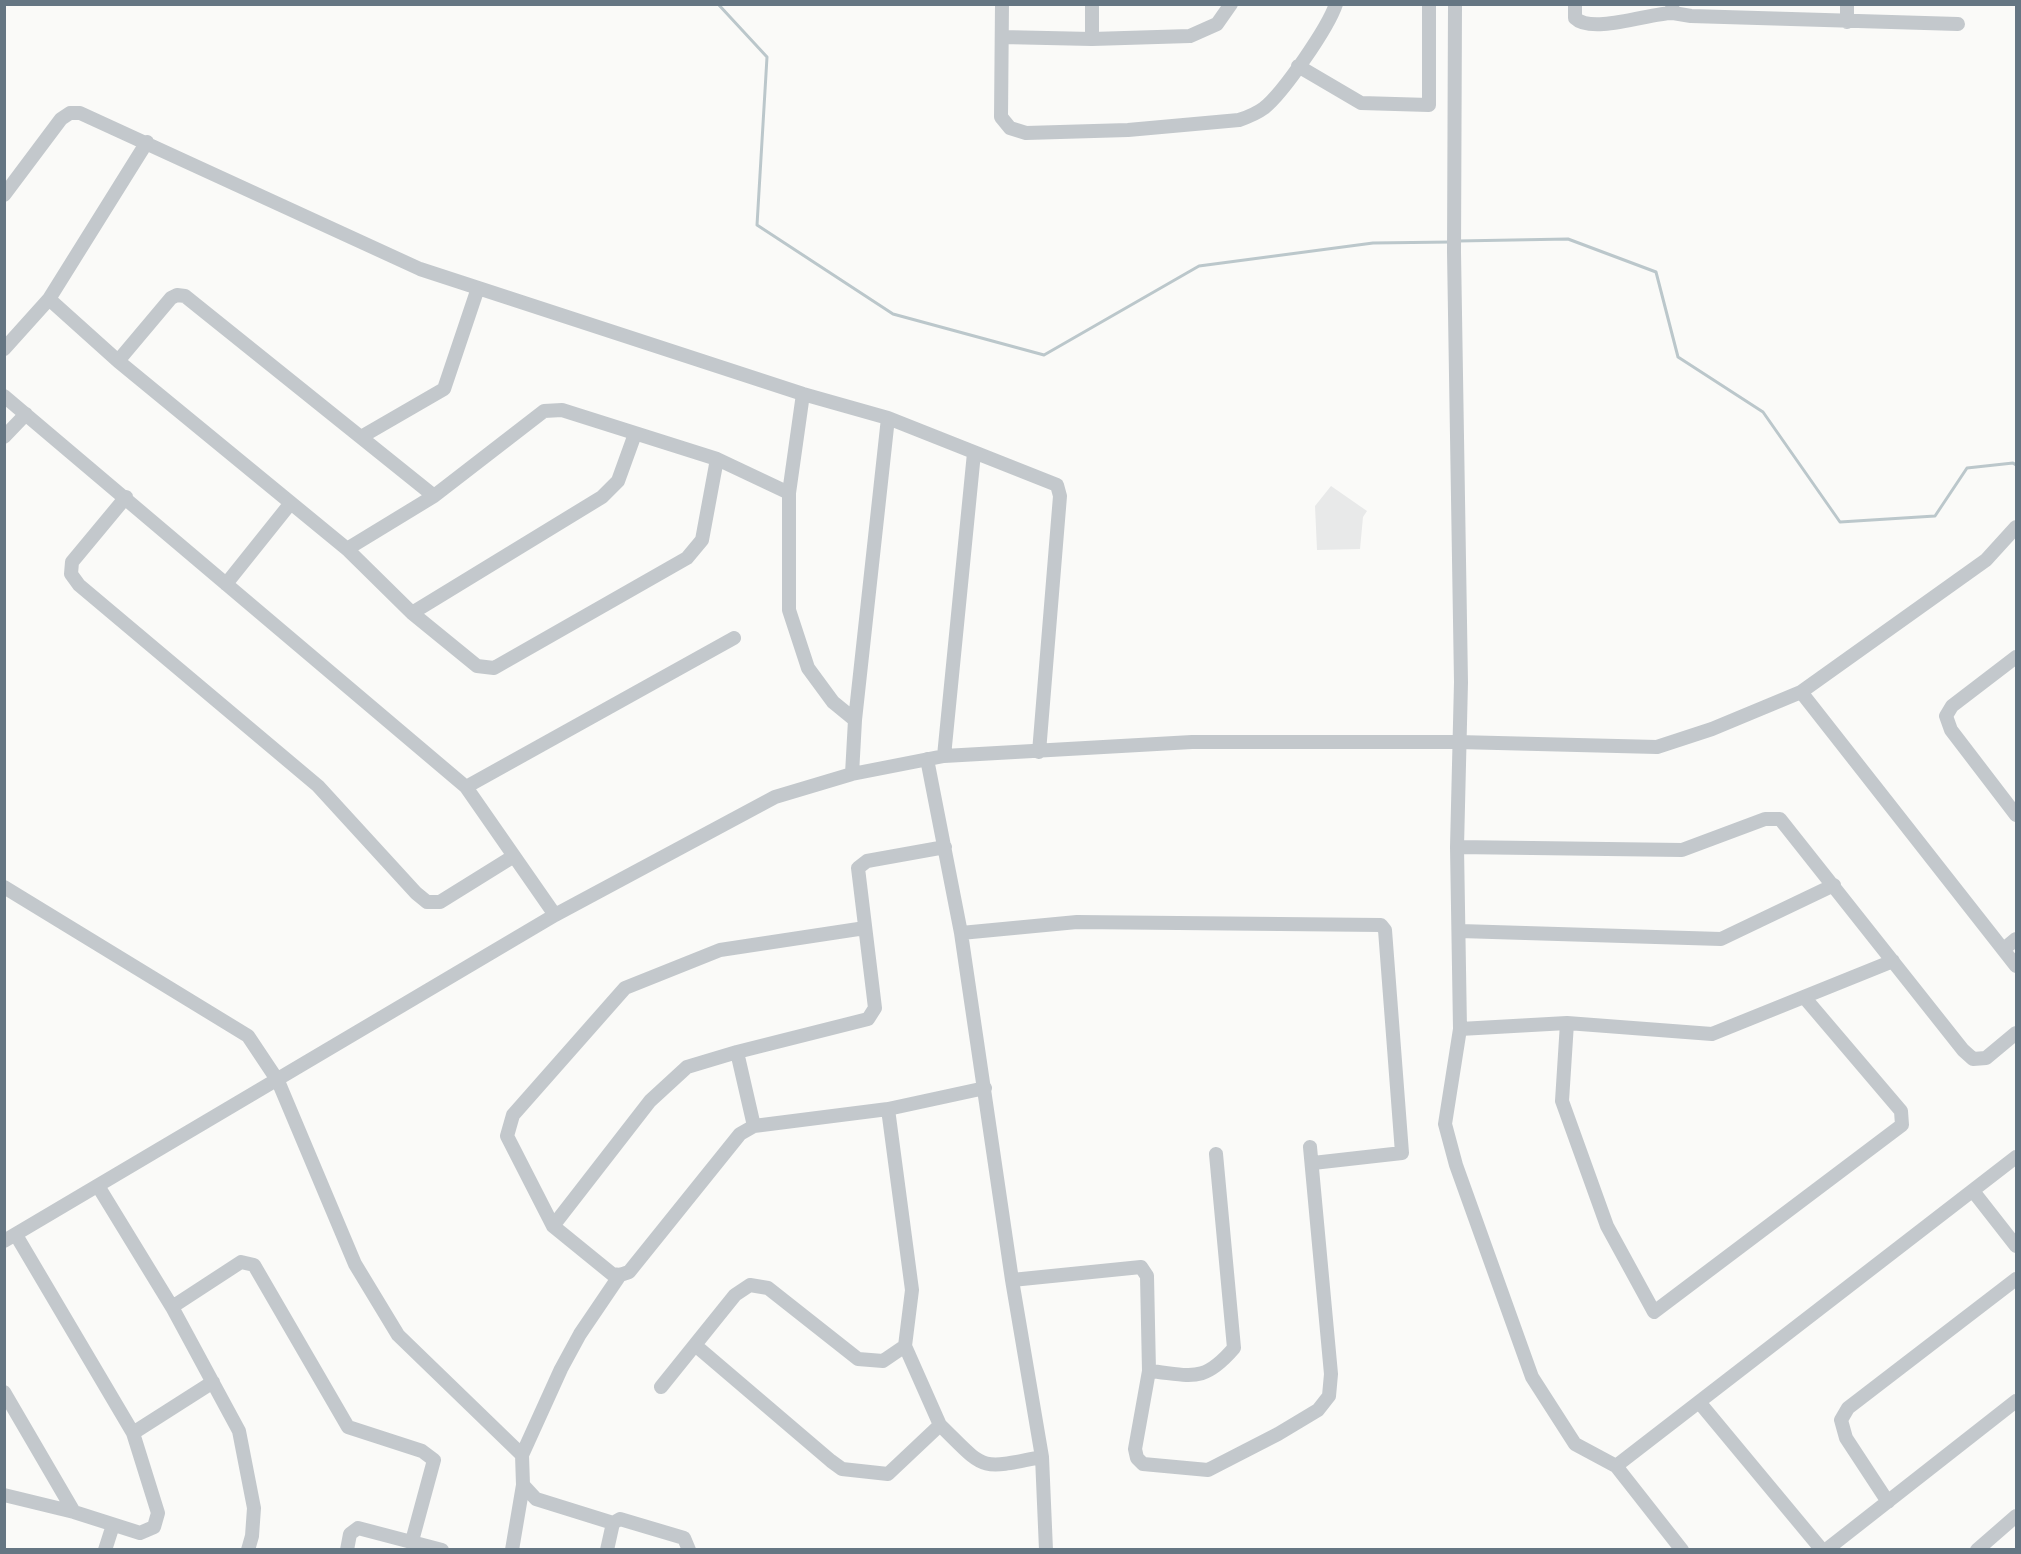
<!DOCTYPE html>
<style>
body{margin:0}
#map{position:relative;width:2021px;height:1554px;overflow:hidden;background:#fafaf8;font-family:Manrope,sans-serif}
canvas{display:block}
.frame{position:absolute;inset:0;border:6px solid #657683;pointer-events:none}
</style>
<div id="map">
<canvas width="2021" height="1554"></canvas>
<div class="frame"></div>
</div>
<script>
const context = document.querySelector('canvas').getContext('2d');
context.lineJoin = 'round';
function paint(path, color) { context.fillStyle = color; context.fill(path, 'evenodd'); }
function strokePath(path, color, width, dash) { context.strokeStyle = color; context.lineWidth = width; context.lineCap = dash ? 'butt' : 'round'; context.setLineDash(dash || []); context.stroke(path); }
const built = new Path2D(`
 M1331,486L1367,511L1363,517L1360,549L1317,550L1315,506Z`);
const stream = new Path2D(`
 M718,4L767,57L757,225L893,314L1044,355L1199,266L1373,243L1451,242
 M1458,241L1568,239L1656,272L1678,357L1763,412L1840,522L1935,516L1967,468L2013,463L2016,465`);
const minor = new Path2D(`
 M1002,4L1001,117L1010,128L1026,133L1128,130L1239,120C1248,117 1256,114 1264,108C1283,93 1328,28 1336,4
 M1092,4V39
 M1455,4L1454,252L1461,682L1457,847L1460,1029L1445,1124L1456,1165L1532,1377L1575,1444L1616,1466L1682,1550
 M1575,4V18C1592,35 1653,12 1673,13
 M1672,4L1673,13L1691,16L1958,24
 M1847,22V4
 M1002,37L1092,39L1190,36L1217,24L1231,4
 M1298,66L1361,103L1429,105V4
 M4,195L61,119L70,113H80L420,269L803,394L888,418L1057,485L1060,496L1039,752
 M177,295L185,296L434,496L544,411L562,410L717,459L702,540L687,558L494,668L477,666L412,613L347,549L118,361L171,298Z
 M49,299L118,361
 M4,349L49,299L147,142
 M803,394L789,493V610L808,668L833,702L855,720
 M4,396L466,787L555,915
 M4,437L26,414
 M361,437L444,389L478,288
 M717,459L789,493
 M126,497L72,562L71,574L79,585L318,786L416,893L427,902H440L514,856
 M347,549L434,496
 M226,584L290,504
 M412,613L602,497L618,481L635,434
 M2016,657L1952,706L1946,716L1951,730L2016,815
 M1801,692L2016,966
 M944,756L974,453
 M927,759L961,933L1012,1280L1042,1457L1046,1550
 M852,774L855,720L888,418
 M466,787L734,638
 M1457,847L1682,850L1765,819H1780L1963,1050L1973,1059L1986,1058L2016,1033
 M4,887L248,1036L278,1081L355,1264L398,1335L522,1455
 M865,928L720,950L625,988L513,1115L507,1136L553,1226L612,1274L620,1275L629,1272L740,1134L754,1126L888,1109L985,1088
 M1460,931L1721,939L1834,885
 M961,933L1077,922L1381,925L1385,930L1402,1153L1313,1163
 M2004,949L2016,939
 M1567,1023L1562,1101L1607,1226L1654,1312L1902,1125L1901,1111L1804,997
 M1460,1029L1567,1023L1712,1034L1893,961
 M888,1109L912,1290L905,1346L940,1425
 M754,1126L737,1052L868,1019L875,1008L858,868L867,861L945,847
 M98,1186L172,1307L239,1431L254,1508L252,1536L248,1550
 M1973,1191L2016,1246
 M553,1226L650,1101L687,1067L737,1052
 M4,1241L555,915L775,797L852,774L944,756L1192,742H1458L1657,747L1712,729L1801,692L1986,560L2016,527
 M1012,1280L1141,1267L1147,1276L1149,1371L1135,1449L1137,1458L1143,1464L1208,1470L1278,1434L1318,1410L1329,1396L1331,1374L1310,1147
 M172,1307L241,1262L254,1265L348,1427L422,1451L434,1460L412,1541
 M695,1345L831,1461L842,1469L888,1474L940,1425C986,1470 977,1470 1042,1457
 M1149,1371C1192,1375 1203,1384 1234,1348L1216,1154
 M661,1387L735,1295L750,1285L768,1288L858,1359L883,1361L905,1346
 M4,1392L74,1512
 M1699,1402L1822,1550
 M133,1433L213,1382
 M1616,1466L2016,1157
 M523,1485L536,1499L613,1523
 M4,1495L74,1512L140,1533L154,1527L158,1513L133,1433L16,1235
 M1888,1502L1846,1438L1841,1420L1848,1408L2016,1279
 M105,1550L113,1525
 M347,1550L350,1534L358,1528L442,1550
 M512,1550L523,1485L522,1455L561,1369L580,1334L620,1275
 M607,1550L613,1523L620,1519L684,1538L689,1550
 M1826,1550L2016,1401
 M1977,1550L2016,1516`);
paint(built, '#e8e9e9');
strokePath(stream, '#bbc7cb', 3);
strokePath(minor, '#c3c8cc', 14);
</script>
